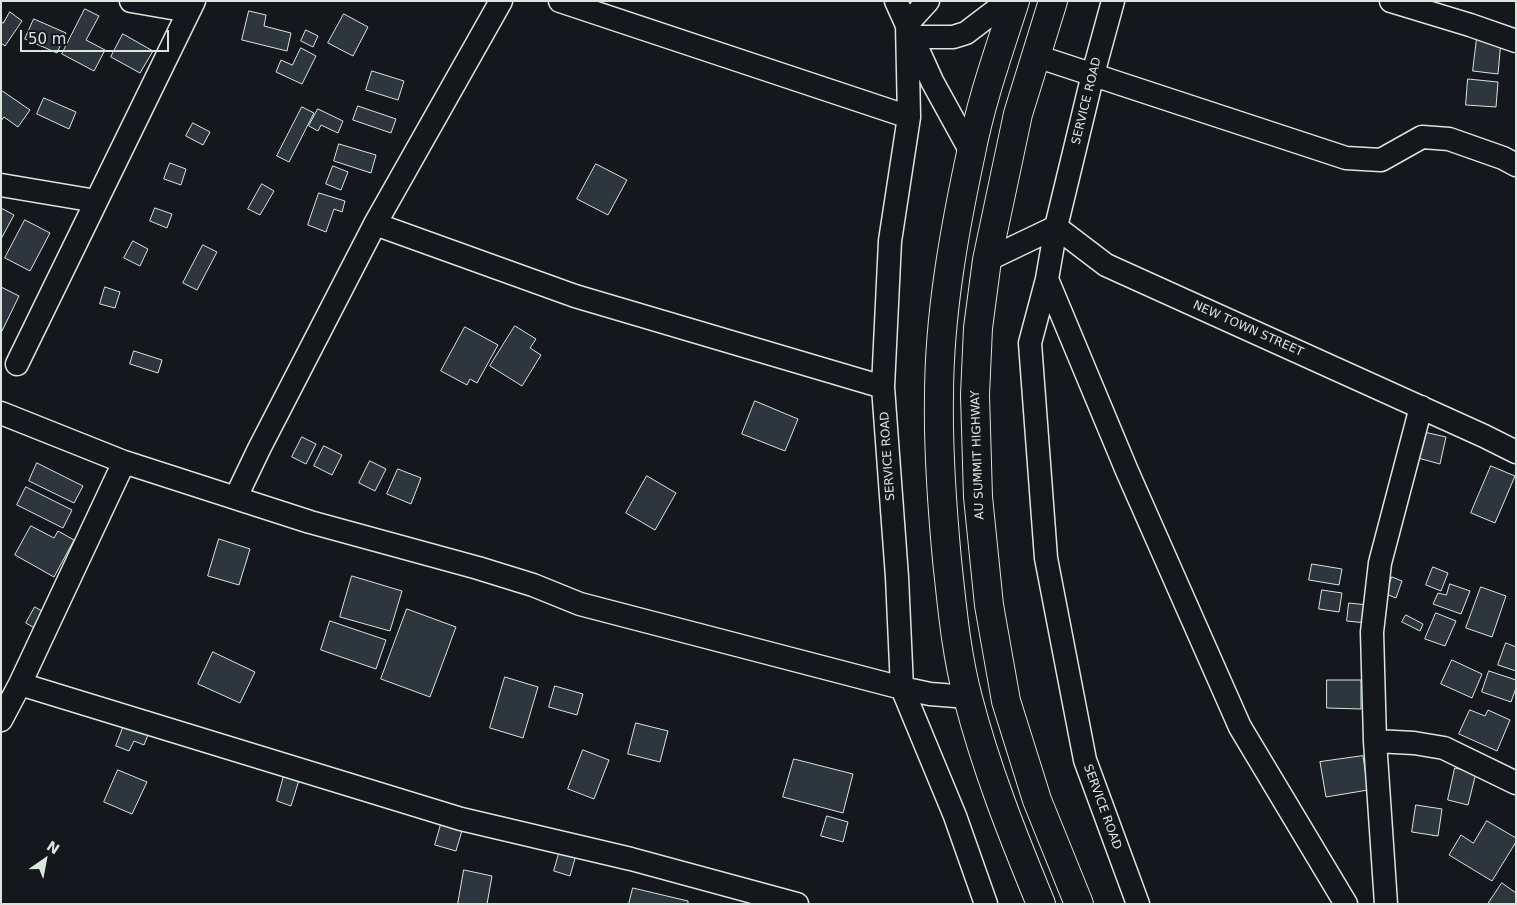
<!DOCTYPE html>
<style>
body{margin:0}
#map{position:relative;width:1517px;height:905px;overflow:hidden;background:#14181c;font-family:"DejaVu Sans",sans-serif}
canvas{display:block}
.frame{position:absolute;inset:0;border:2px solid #d8e6dc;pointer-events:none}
.north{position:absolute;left:20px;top:835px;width:50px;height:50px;-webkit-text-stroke:4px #14181c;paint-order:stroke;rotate:33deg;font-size:14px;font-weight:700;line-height:20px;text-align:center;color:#d8e6dc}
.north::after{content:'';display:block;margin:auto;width:18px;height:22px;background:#d8e6dc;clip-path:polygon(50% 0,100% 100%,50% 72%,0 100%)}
.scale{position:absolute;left:20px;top:30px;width:149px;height:22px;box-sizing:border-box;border:2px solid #d8e6dc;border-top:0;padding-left:6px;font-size:15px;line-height:18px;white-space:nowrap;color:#d8e6dc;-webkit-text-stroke:4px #14181c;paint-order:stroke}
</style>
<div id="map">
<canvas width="1517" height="905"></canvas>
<div class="frame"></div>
<div class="north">N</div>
<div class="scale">50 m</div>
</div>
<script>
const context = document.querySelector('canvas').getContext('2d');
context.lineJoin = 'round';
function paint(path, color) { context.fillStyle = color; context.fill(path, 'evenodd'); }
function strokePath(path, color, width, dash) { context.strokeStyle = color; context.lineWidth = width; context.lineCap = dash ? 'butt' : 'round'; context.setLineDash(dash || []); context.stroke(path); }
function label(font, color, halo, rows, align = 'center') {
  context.font = font + ' "DejaVu Sans",sans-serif'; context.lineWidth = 4; context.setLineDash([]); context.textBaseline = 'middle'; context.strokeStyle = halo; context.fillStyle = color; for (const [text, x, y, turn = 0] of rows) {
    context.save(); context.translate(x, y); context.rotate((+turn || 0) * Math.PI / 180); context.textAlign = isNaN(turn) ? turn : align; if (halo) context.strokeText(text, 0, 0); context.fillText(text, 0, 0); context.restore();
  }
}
const building = new Path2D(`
 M85,9L99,16L86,40L105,50L94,71L62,54Z
 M249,11L266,15L264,26L291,33L287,51L242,40Z
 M10,12L22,21L5,46L1,43V22L3,23Z
 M344,14L368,27L353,56L328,43Z
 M34,19L66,33L57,53L25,39Z
 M306,30L318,36L313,47L301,41Z
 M123,34L153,51L140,73L111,57Z
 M1477,38L1501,41L1498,74L1473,71Z
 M301,48L316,56L302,84L276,72L281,60L292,65Z
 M372,71L404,81L398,100L366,90Z
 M1468,79L1498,82L1496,107L1466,105Z
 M1,90L30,110L18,127L4,117L1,121Z
 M44,98L76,112L69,129L37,114Z
 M358,106L396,119L391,133L353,120Z
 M302,107L314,113L289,162L277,156Z
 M318,109L343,121L338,133L321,125L318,131L309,126Z
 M193,123L210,132L203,145L186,136Z
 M339,144L376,155L371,173L334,161Z
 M170,163L186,169L181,185L164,179Z
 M596,164L627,180L608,215L577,199Z
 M333,166L348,172L341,190L326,184Z
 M262,184L274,191L260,215L248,209Z
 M319,193L345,201L342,212L334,209L326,232L308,225Z
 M1,208L14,215L1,239Z
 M155,208L172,214L167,228L150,221Z
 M25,220L50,233L30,271L5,258Z
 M133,241L148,249L140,266L124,258Z
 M203,245L217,252L197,290L183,283Z
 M1,287L19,296L2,331L1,330Z
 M105,287L120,292L115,308L100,304Z
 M515,326L536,339L530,348L541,355L522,386L490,366Z
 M465,327L498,345L477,383L470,379L467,385L441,371Z
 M134,351L162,360L158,373L130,364Z
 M755,401L798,419L785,451L742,434Z
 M1424,432L1446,437L1440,464L1418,458Z
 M302,437L316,444L306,464L292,457Z
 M324,446L342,455L332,475L314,466Z
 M370,461L386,469L375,491L359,483Z
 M37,463L83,486L74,503L29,481Z
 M1491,466L1515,476L1495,523L1471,513Z
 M398,469L421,478L411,504L387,494Z
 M647,476L676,493L655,530L626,513Z
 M26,487L72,510L63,528L17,505Z
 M31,526L54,538L58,531L74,540L54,577L15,555Z
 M219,539L250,549L239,585L208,576Z
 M1312,564L1342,569L1339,585L1309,580Z
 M1433,567L1448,573L1441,591L1426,585Z
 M352,576L402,591L390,631L340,617Z
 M1392,577L1402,581L1396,598L1386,594Z
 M1450,584L1470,591L1461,614L1433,604L1438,593L1446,595Z
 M1481,587L1506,596L1492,637L1466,628Z
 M1322,590L1342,593L1339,612L1319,609Z
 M1349,603L1368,605L1366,623L1347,621Z
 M35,607L50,616L41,632L26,623Z
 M407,609L456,627L430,697L381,679Z
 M1436,613L1456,621L1445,646L1425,639Z
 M1406,615L1423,624L1420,631L1402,622Z
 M330,621L386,640L376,669L321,650Z
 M1506,643L1516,647V671L1498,665Z
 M213,652L255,672L240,703L198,684Z
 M1452,660L1482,674L1472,698L1441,684Z
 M1489,671L1516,680V688L1511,702L1482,692Z
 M505,677L538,687L523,738L490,728Z
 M1327,680H1361V709L1327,708Z
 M555,686L583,694L577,715L549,707Z
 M1470,710L1485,716L1488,710L1510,720L1497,751L1459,734Z
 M126,720L150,730L144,745L134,741L129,751L116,746Z
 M636,723L668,731L660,762L628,754Z
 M583,750L609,760L594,799L568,789Z
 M1363,756L1368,790L1326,797L1320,762Z
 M794,759L853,774L843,813L783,797Z
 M1455,768L1476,773L1468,805L1448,800Z
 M118,770L147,782L132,814L104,802Z
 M285,772L300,777L291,806L277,801Z
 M1416,805L1442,809L1438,836L1412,832Z
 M827,816L848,822L843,842L821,836Z
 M442,821L463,827L456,851L435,845Z
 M1487,821L1516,838V842L1492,881L1449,855L1461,835L1473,843Z
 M560,850L576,855L570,876L554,871Z
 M464,870L492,876L487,904H458Z
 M1502,883L1516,893V904H1488Z
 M633,888L688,901V904H629Z`);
const minor = new Path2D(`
 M131,1L189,11
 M560,1L909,117
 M896,1L932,81L971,152
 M928,1L907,24L909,117L890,241L883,387L897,577L902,688L955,816L986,904
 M1113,1L1093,74L1056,227L1047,279L1030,343L1046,558L1085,760L1138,904
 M1391,1L1470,25L1516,41
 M913,37H953L966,33L1008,1
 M1036,56L1346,158L1381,160L1422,137L1449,139L1503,158L1516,165
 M1,185L96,201
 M375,224L575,296L883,387
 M987,260L1056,227L1106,265L1484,436L1516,452
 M1047,279L1127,471L1240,727L1346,904
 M17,364L194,1
 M1,413L124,462L310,522L478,568L533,585L580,604L902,688L930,694L968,697
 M236,497L259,449L375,224L501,1
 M20,684L461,819L631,859L797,904
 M1,720L20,684L124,462
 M1375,741L1414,743L1444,748L1516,783
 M1386,904L1375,741L1372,632L1380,563L1421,407`);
const major = new Path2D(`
 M1015,1C999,51 981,101 971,153C954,232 939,316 939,397C938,452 942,506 947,560C952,606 956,653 968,698C986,768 1013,836 1041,904
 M1053,1L1018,114L987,260L978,328L975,395L978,497L989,605L1006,701L1037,800L1079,904`);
const streetNames = [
 ["SERVICE ROAD",1087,101,-76],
 ["NEW TOWN STREET",1248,329,24],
 ["AU SUMMIT HIGHWAY",978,455,-92],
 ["SERVICE ROAD",888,456,-94],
 ["SERVICE ROAD",1102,807,70]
];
paint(building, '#2c363c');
strokePath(building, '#d8e6dc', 1);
strokePath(minor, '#d8e6dc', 25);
strokePath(major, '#d8e6dc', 30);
strokePath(minor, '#14181c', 22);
strokePath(major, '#14181c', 28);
label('12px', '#d8e6dc', '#14181c', streetNames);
</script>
